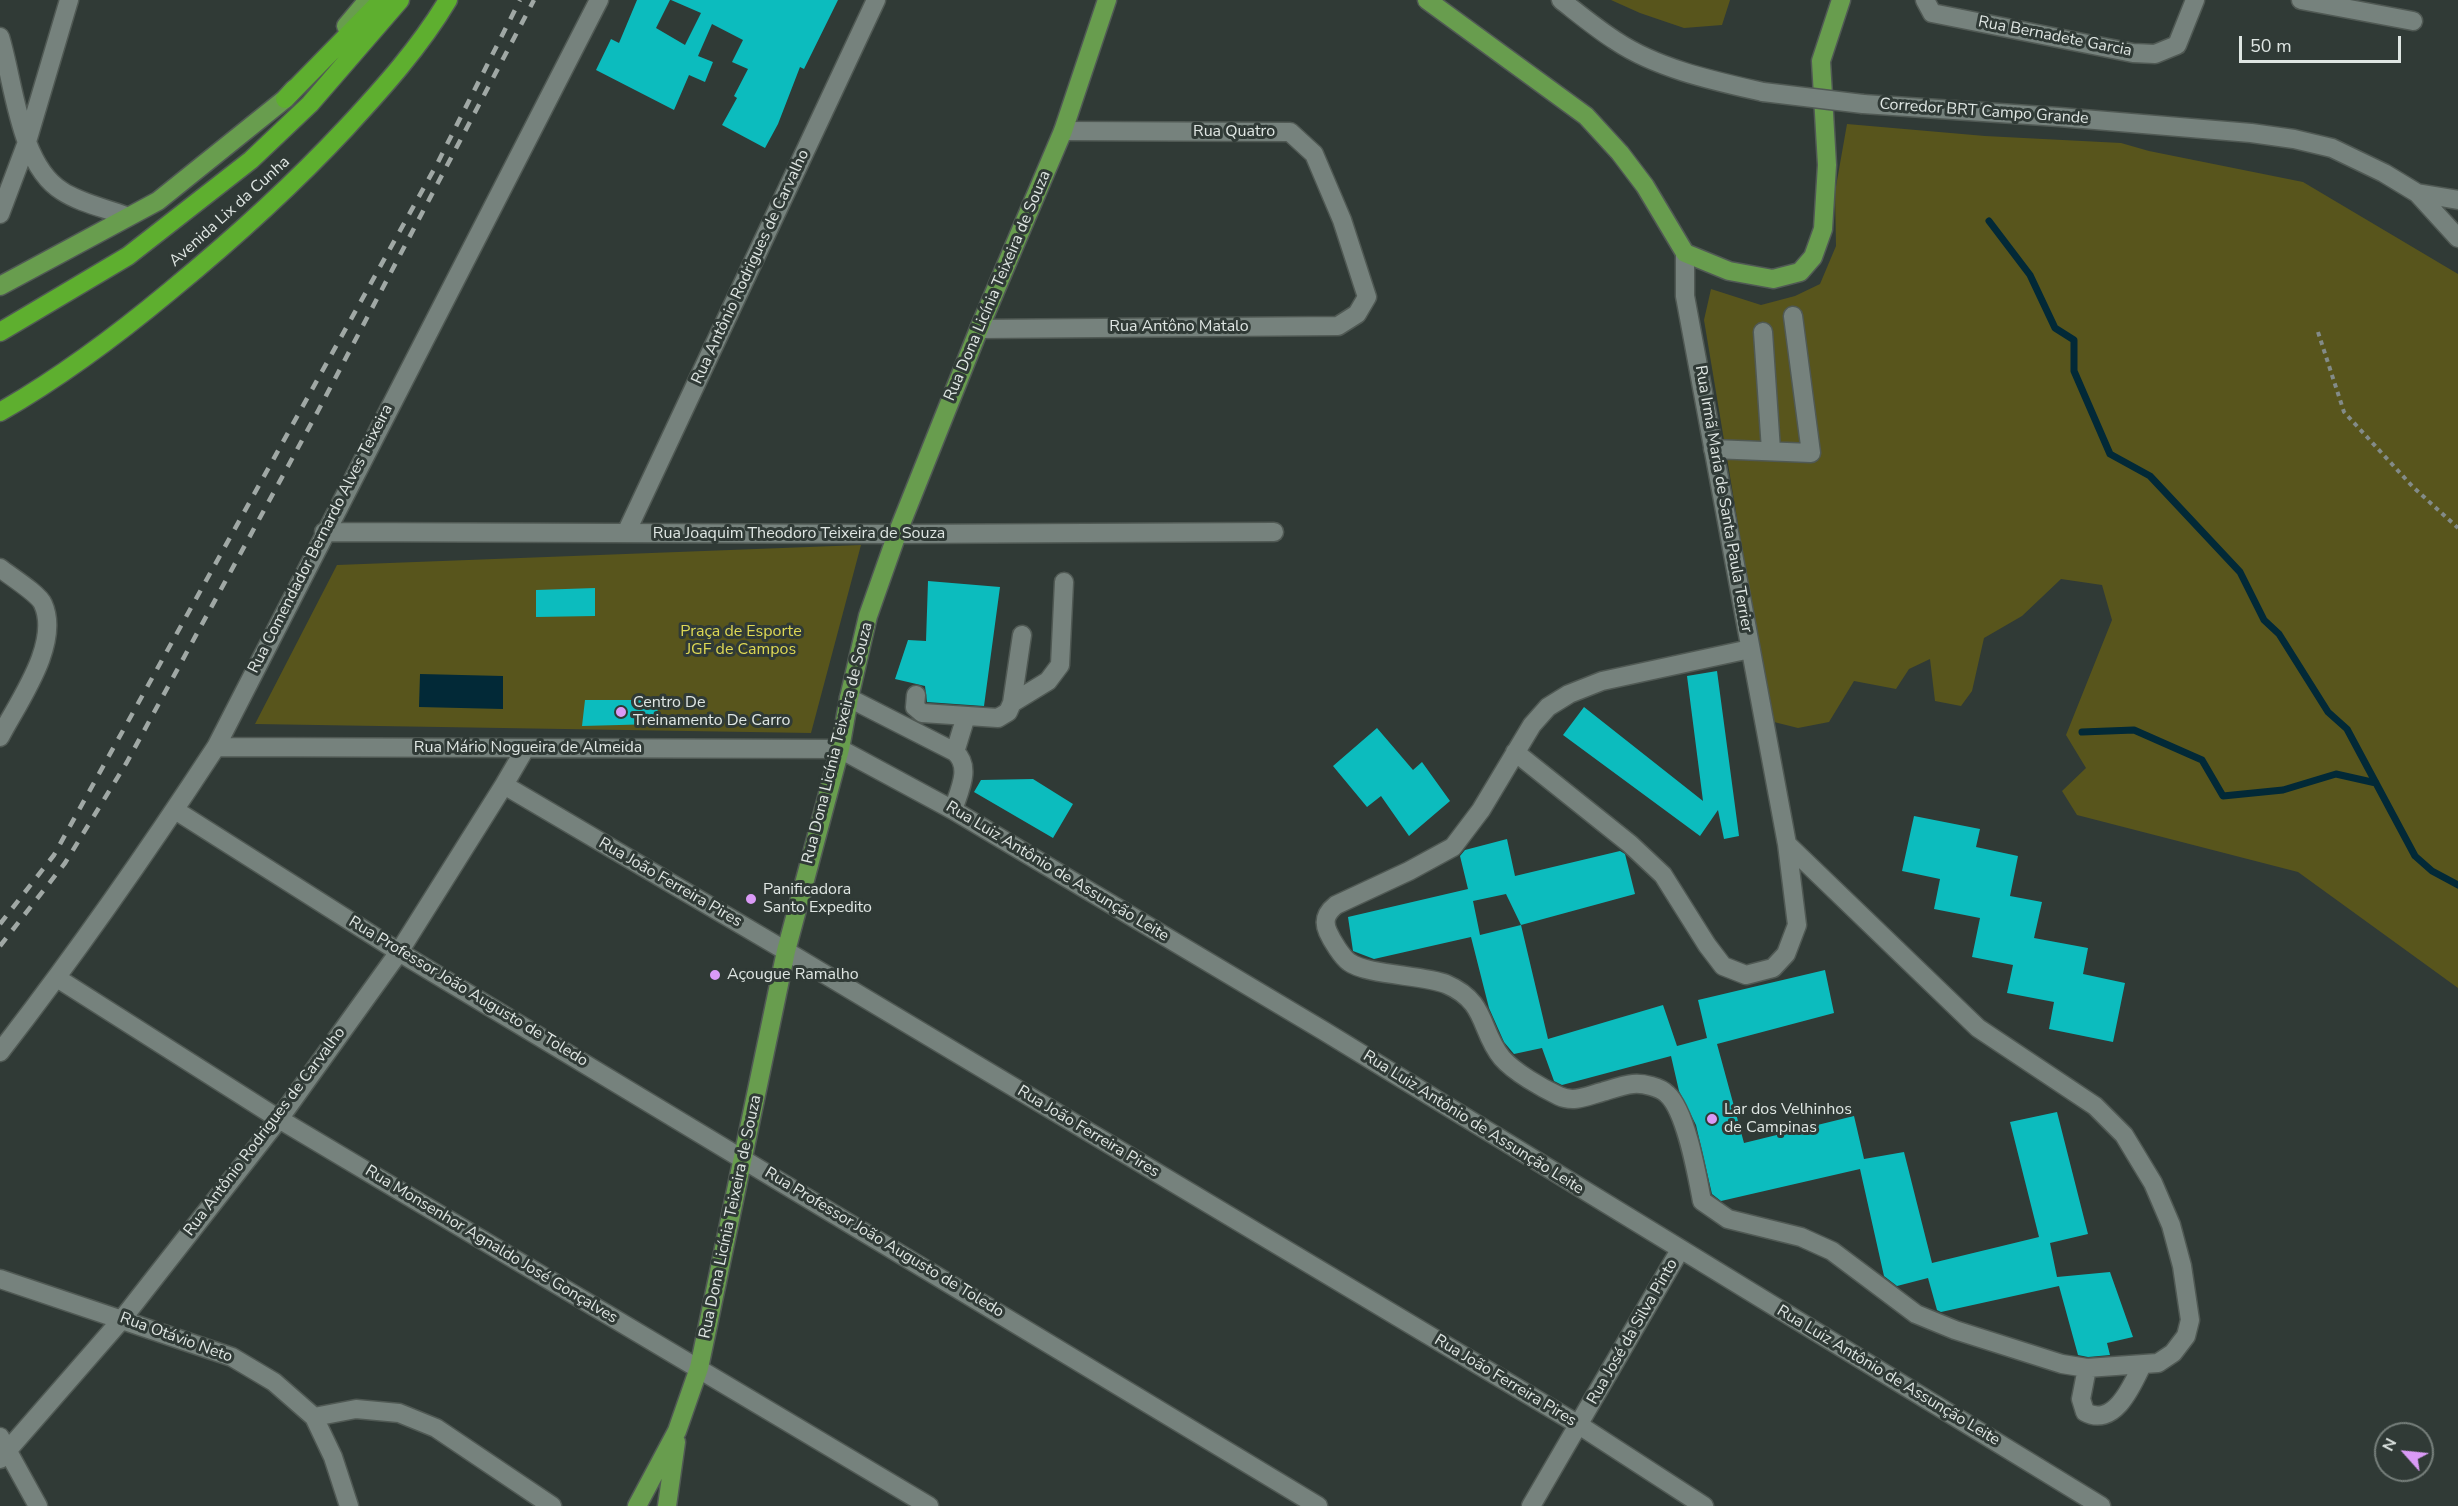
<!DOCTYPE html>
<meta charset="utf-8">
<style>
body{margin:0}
#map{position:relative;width:2458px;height:1506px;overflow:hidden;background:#303a36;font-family:"Nunito Sans",sans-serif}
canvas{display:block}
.north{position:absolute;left:2374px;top:1422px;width:60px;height:60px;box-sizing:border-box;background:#303a36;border:2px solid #767f7b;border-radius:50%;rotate:297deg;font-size:16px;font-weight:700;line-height:24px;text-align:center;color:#dfe6e3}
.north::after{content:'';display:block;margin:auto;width:21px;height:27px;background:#da9af6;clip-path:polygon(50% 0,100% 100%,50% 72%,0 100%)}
.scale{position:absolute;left:2239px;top:36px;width:162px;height:27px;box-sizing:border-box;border:3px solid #dfe6e3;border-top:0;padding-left:8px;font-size:18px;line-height:21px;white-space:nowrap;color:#dfe6e3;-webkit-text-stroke:4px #303a36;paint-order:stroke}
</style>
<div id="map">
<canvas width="2458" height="1506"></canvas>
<div class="north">N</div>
<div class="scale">50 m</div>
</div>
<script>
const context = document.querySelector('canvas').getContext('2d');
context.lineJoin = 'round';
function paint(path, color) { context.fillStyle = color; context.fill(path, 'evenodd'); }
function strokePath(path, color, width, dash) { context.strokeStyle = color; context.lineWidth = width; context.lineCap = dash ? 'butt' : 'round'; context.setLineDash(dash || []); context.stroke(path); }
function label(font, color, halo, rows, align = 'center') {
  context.font = font + ' "Nunito Sans",sans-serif'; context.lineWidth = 6; context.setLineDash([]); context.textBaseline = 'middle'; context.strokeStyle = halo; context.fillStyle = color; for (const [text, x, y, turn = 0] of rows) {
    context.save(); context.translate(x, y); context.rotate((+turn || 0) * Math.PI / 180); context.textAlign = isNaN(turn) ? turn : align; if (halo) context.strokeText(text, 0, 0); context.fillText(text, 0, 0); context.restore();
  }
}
const green = new Path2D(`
 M1611,0H1730L1722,25L1684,28L1640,13Z
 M1847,124L1985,136L2121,143L2149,151L2303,182L2458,274V988L2298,872L2077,815L2062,791L2086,768L2066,735L2112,620L2102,585L2061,579L2022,616L1984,638L1972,691L1961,706L1935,701L1930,659L1909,669L1896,689L1854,681L1829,722L1798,728L1774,722L1743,554L1704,320L1711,289L1761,305L1795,296L1820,284L1836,246L1835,192Z
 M861,545L811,733L255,724L337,565Z`);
const water = new Path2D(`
 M420,674L503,676V709L419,707Z`);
const stream = new Path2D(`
 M1989,221L2030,275L2055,328L2074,340V371L2110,454L2150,476L2240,572L2264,620L2279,634L2328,712L2347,729L2415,856L2432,871L2458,885
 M2082,732L2134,730L2202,760L2223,796L2283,790L2336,774L2376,783`);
const building = new Path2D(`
 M637,0H670L656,28L685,45L701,13L671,0H838L804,69L800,67L778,124L765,148L722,125L737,98L734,96L748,69L732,62L743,40L712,24L698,56L713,62L705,82L689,75L674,110L596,70L611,39L619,43Z
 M928,581L1000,587L984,706L927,702L925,686L895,679L908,640L926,641Z
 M595,588V616L536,617V590Z
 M1717,671L1739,836L1724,839L1718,810L1700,836L1563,735L1584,707L1703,801L1687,676Z
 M585,700H658L657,724L582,726Z
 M1377,728L1413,770L1422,762L1450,801L1409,836L1381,796L1367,807L1333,766Z
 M1033,779L1073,804L1053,838L974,792L981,780Z
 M1914,816L1980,829L1976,847L2018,856L2010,896L2042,902L2034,938L2088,948L2083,974L2125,983L2113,1042L2049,1029L2054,1002L2007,993L2013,965L1972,957L1980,918L1934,909L1940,879L1902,871Z
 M1507,839L1515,876L1620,851L1625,854L1635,894L1521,925L1548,1039L1663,1005L1677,1046L1707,1038L1698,1000L1825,970L1834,1013L1717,1044L1744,1143L1854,1116L1864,1159L1904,1152L1932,1263L2039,1237L2010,1122L2057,1112L2088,1234L2050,1243L2057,1277L2110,1272L2133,1337L2107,1343L2110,1355L2088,1357L2078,1355L2059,1286L1941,1312L1937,1310L1928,1278L1897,1286L1884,1276L1860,1169L1721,1201L1712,1194L1696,1125L1679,1091L1671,1056L1562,1085L1554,1081L1542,1048L1514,1054L1504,1042L1489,1008L1471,937L1374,959L1353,951L1348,917L1468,889L1460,856L1465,850ZM1506,894L1521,925L1480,935L1473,901Z`);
const path = new Path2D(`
 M2318,332L2344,412L2413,487L2458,528`);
const minor = new Path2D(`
 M1561,0C1579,14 1597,29 1616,41C1658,69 1715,81 1763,92
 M1925,0L1932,13L2133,53L2155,54L2177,45L2195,0
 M2301,0L2413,21
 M0,37C14,82 19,165 62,191C80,203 105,208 126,216
 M1863,104L2059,117L2251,133L2294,139L2332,148L2384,173L2417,193L2458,238
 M2417,193L2458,200
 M0,214L26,145L69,0
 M1685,253V296L1787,844L1978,1028L2095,1106L2124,1135L2153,1183L2171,1225L2182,1266L2190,1320L2186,1336L2173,1353L2158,1363L2087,1368L2062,1364L1955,1330L1916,1314L1832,1251L1801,1237L1728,1219L1702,1201C1697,1175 1686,1111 1667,1094C1660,1087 1643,1083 1633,1084C1623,1085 1612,1089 1602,1092C1587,1096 1574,1103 1559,1096C1542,1088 1514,1072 1502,1058C1479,1030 1488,1002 1446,984C1423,975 1366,975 1349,962C1342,957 1332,941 1328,932C1323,921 1326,913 1336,905L1409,871L1453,847L1481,810L1532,725L1548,707L1569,694L1602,681L1750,649
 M979,329L1338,326L1357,314L1367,297L1342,220L1314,154L1290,132L1063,131
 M1763,332L1771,450
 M1713,449L1811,453L1793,316
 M324,532L897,534L1274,532
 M626,533L876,0
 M0,568C10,576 39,594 43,604C61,644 18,702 0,737
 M916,695L915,707L922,713L998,718L1008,712L1012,703L1022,635
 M849,698L955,752C972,767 959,791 953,810
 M1012,703L1048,681L1060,665L1064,582
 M216,747L840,749L953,810L1324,1031L2101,1506
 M525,749L504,785L786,951L1579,1425L1704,1506
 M955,752L966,716
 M1515,752L1630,844L1663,875L1707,945L1723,966L1746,975L1773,968L1786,954L1797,925L1787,844
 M175,810L399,952L1318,1506
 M57,978L279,1119L929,1506
 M0,1052C76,954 148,851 216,747L599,0
 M0,1279L232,1357L274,1382L314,1417L333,1457L349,1506
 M2087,1368L2081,1399L2085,1412C2114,1428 2132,1386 2142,1365
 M314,1417L356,1409L399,1413L436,1428L552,1506
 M0,1437L38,1506
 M0,1459L123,1318L279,1119L399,952L504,785
 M1531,1506L1680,1250`);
const major = new Path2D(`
 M1427,0L1586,116L1620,153L1645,186L1685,253L1729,271L1773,279L1800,272L1813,257L1823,229L1827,165L1821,61L1841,0
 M346,26L368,0
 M0,286L158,201L285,99L294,89
 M637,1506L677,1431L699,1368L786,951L840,749L849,698L868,616L897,534L979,329L1063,131L1107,0
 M667,1506L676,1442`);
const highway = new Path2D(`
 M285,99L382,0
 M0,332L128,256L251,160L310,104L400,0
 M0,412C61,377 116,336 170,291C232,240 291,187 346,128C383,88 420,47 448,0`);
const rail = new Path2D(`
 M0,924L54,855L437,164L520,0
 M0,946L65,863L127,762L318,411L534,0`);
const minorBridge = new Path2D(`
 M1763,92L1863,104`);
const markers = [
 [621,712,6,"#da9af6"],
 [751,899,6,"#da9af6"],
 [715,975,6,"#da9af6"],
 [1712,1119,6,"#da9af6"]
];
const streetNames = [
 ["Rua Bernadete Garcia",2055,37,11],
 ["Corredor BRT Campo Grande",1984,112,4],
 ["Rua Quatro",1234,132],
 ["Avenida Lix da Cunha",230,212,-42],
 ["Rua Antônio Rodrigues de Carvalho",751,267,-65],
 ["Rua Dona Licínia Teixeira de Souza",998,286,-67],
 ["Rua Antôno Matalo",1179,327],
 ["Rua Irmã Maria de Santa Paula Terrier",1723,499,80],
 ["Rua Joaquim Theodoro Teixeira de Souza",799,534],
 ["Rua Comendador Bernardo Alves Teixeira",321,539,-63],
 ["Rua Dona Licínia Teixeira de Souza",838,743,-76],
 ["Rua Mário Nogueira de Almeida",528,748],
 ["Rua Luiz Antônio de Assunção Leite",1057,872,31],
 ["Rua João Ferreira Pires",670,883,30],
 ["Rua Professor João Augusto de Toledo",468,992,31],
 ["Rua Luiz Antônio de Assunção Leite",1473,1123,32],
 ["Rua Antônio Rodrigues de Carvalho",265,1132,-53],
 ["Rua João Ferreira Pires",1088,1132,31],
 ["Rua Dona Licínia Teixeira de Souza",731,1217,-78],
 ["Rua Professor João Augusto de Toledo",884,1243,31],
 ["Rua Monsenhor Agnaldo José Gonçalves",491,1245,31],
 ["Rua José da Silva Pinto",1633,1332,-60],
 ["Rua Otávio Neto",176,1338,20],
 ["Rua Luiz Antônio de Assunção Leite",1888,1376,31],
 ["Rua João Ferreira Pires",1505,1381,31]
];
const parkNames = [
 ["Praça de Esporte",741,632],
 ["JGF de Campos",741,650]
];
const poiNames = [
 ["Centro De",633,703],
 ["Treinamento De Carro",633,721],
 ["Panificadora",763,890],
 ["Santo Expedito",763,908],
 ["Açougue Ramalho",727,975],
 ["Lar dos Velhinhos",1724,1110],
 ["de Campinas",1724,1128]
];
paint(green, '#58551c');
paint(water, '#022937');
strokePath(stream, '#022937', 7);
paint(building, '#0cbcbe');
strokePath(minor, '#505954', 21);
strokePath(major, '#505954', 21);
strokePath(highway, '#505954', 21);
strokePath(path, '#838b88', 4, [4.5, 4.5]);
strokePath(minor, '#76827d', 18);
strokePath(major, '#689d4e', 18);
strokePath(highway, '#5eaf2f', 18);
strokePath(rail, '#a0a8a5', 4.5, [10, 10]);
strokePath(minorBridge, '#505954', 21, []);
strokePath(minorBridge, '#76827d', 18);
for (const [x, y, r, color] of markers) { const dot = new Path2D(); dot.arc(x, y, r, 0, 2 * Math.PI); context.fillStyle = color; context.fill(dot); strokePath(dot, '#303a36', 2); }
label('16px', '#dfe6e3', '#303a36', streetNames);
label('16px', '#ded854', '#303a36', parkNames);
label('16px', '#dfe6e3', '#303a36', poiNames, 'left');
</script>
